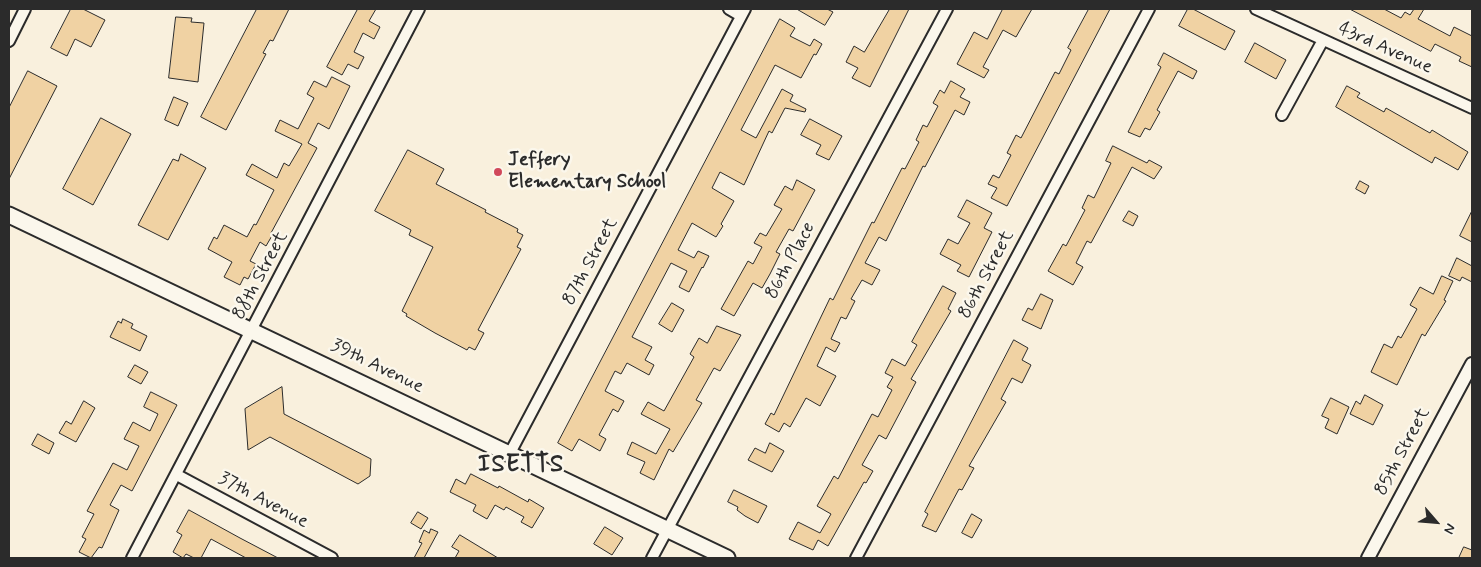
<!DOCTYPE html>
<style>
body{margin:0}
#map{position:relative;width:1481px;height:567px;overflow:hidden;background:#f9f0dd;font-family:Mynerve,sans-serif}
canvas{display:block}
.frame{position:absolute;inset:0;border:10px solid #2b2b2b;pointer-events:none}
.north{position:absolute;left:1411px;top:497px;width:50px;height:50px;-webkit-text-stroke:4px #fbf7ec;paint-order:stroke;rotate:117deg;font-size:14px;font-weight:700;line-height:20px;text-align:center;color:#2b2b2b}
.north::after{content:'';display:block;margin:auto;width:18px;height:22px;background:#2b2b2b;clip-path:polygon(50% 0,100% 100%,50% 72%,0 100%)}
</style>
<div id="map">
<canvas width="1481" height="567"></canvas>
<div class="frame"></div>
<div class="north">N</div>
</div>
<script>
const context = document.querySelector('canvas').getContext('2d');
context.lineJoin = 'round';
function paint(path, color) { context.fillStyle = color; context.fill(path, 'evenodd'); }
function strokePath(path, color, width, dash) { context.strokeStyle = color; context.lineWidth = width; context.lineCap = dash ? 'butt' : 'round'; context.setLineDash(dash || []); context.stroke(path); }
function label(font, color, halo, rows, align = 'center') {
  context.font = font + ' Mynerve,sans-serif'; context.lineWidth = 5; context.setLineDash([]); context.textBaseline = 'middle'; context.strokeStyle = halo; context.fillStyle = color; for (const [text, x, y, turn = 0] of rows) {
    context.save(); context.translate(x, y); context.rotate((+turn || 0) * Math.PI / 180); context.textAlign = isNaN(turn) ? turn : align; if (halo) context.strokeText(text, 0, 0); context.fillText(text, 0, 0); context.restore();
  }
}
const building = new Path2D(`
 M71,9H83L105,20L91,47L75,39L67,56L51,48Z
 M257,9H289L273,41L270,40L263,53L266,54L226,130L201,117Z
 M358,9H376L369,21L380,27L374,39L363,33L354,52L364,57L358,69L348,64L342,75L327,67Z
 M797,9H827L833,12L825,25Z
 M890,9H909L870,87L852,78L858,68L846,62L854,46L864,52Z
 M1003,9H1032L1016,37L1003,30L983,67L989,70L984,78L957,64L974,32L987,39Z
 M1089,9H1110L1007,206L991,198L997,188L988,184L993,175L999,178L1011,155L1007,153L1016,135L1021,138L1055,72L1059,74L1071,50L1068,48Z
 M1188,9H1193L1235,31L1225,50L1179,26Z
 M1350,9H1384L1401,18L1405,12L1410,15L1414,9H1424L1418,19L1450,36L1454,27L1472,36V67L1459,61L1461,57L1435,44L1431,51Z
 M176,17L192,18L191,22L204,23L198,82L169,78Z
 M780,19L795,28L790,36L810,46L814,39L822,44L816,55L814,54L801,78L775,65L741,130L756,138L782,89L793,95L790,101L806,109L805,112L785,108L772,133L769,131L744,185L720,172L712,188L734,201L721,224L723,226L716,237L692,223L678,250L694,258L698,251L709,256L703,268L702,267L689,292L679,287L687,271L671,263L632,337L652,347L645,360L654,365L649,375L627,363L621,374L615,371L605,391L624,401L618,412L613,409L599,435L606,439L600,451L579,439L572,451L558,443Z
 M1255,43L1286,60L1276,79L1245,62Z
 M1164,53L1197,71L1193,79L1178,71L1157,110L1160,112L1150,130L1145,128L1140,137L1128,132L1161,67L1158,65Z
 M28,71L57,86L9,179V108Z
 M332,77L350,86L329,129L318,123L308,143L317,148L271,233L273,234L266,246L260,242L250,261L256,264L248,279L244,277L240,285L224,277L232,262L208,249L214,237L217,239L224,225L247,237L254,224L256,225L274,190L246,175L252,164L277,178L284,163L289,166L302,144L275,131L280,120L298,129L314,98L307,94L314,81L326,87Z
 M951,81L965,89L960,97L970,102L964,115L955,110L925,167L923,166L886,241L879,237L865,263L880,270L872,285L862,280L851,299L855,301L846,319L841,317L831,339L840,343L835,352L826,347L817,366L836,376L820,406L806,398L790,427L784,423L779,432L765,424L771,413L774,415L830,298L833,300L872,222L874,223L902,168L905,169L919,142L916,140L923,125L927,127L938,106L933,103L940,90L944,93Z
 M1347,86L1360,93L1357,97L1384,112L1386,108L1430,133L1432,130L1468,152L1458,170L1435,157L1432,163L1336,107Z
 M174,97L188,103L178,126L165,120Z
 M101,118L131,134L93,205L63,189Z
 M810,119L842,136L829,160L816,154L821,145L801,135Z
 M1113,146L1147,163L1149,160L1162,167L1154,179L1132,167L1091,243L1087,241L1076,263L1083,267L1073,285L1048,271L1063,244L1066,246L1085,210L1082,208L1088,195L1094,198L1111,163L1106,161Z
 M408,150L444,169L436,184L486,210L485,212L518,229L517,232L523,235L517,247L521,249L478,330L484,333L475,350L469,347L467,350L435,333L406,316L407,314L402,311L433,247L409,235L411,230L375,211Z
 M181,154L206,168L168,240L138,225L173,159L178,161Z
 M797,180L815,190L793,231L789,229L776,252L780,254L770,274L762,288L753,283L734,316L721,309L748,261L753,264L762,247L754,243L760,233L766,236L782,209L774,205L785,186L792,190Z
 M1360,181L1369,186L1365,194L1356,189Z
 M967,200L992,213L984,228L992,232L969,277L957,271L961,265L940,254L948,239L958,244L970,223L958,217Z
 M1129,211L1138,216L1133,226L1123,221Z
 M1472,211V242L1460,236Z
 M1457,258L1472,266V282L1462,277L1460,281L1449,276Z
 M1442,276L1453,281L1444,300L1446,301L1425,336L1422,334L1397,385L1371,372L1384,344L1392,348L1398,336L1401,338L1417,309L1410,305L1420,287L1433,294Z
 M943,286L956,293L948,309L951,311L911,379L916,382L886,439L879,435L862,465L873,471L866,483L864,482L828,546L818,540L813,550L789,539L798,522L820,533L831,514L817,506L834,476L838,479L872,414L878,417L892,390L887,387L893,377L885,373L892,359L905,366L917,345L912,342Z
 M1041,294L1053,300L1041,329L1022,320L1028,308L1032,310Z
 M672,303L684,310L672,332L659,324Z
 M123,319L133,324L131,328L147,336L140,351L110,337L118,321L121,323Z
 M717,326L741,335L720,371L714,368L696,400L702,403L673,452L669,449L654,480L640,473L645,462L627,454L632,442L656,454L670,429L641,414L648,402L664,411L694,357L690,354L699,338L707,343Z
 M1014,340L1028,348L1022,360L1031,365L1022,383L1012,378L1001,399L1006,402L969,466L974,468L962,490L959,489L936,532L922,526L928,514L925,512Z
 M135,365L148,372L141,384L128,377Z
 M282,387L284,414L371,459L370,476L358,484L270,437L248,450L245,409Z
 M151,392L177,405L132,491L121,485L110,505L119,510L102,548L99,547L91,558L79,552L86,539L82,537L94,514L87,511L113,463L127,470L139,446L124,439L133,422L150,431L158,414L144,407Z
 M1365,395L1383,405L1373,425L1350,414L1356,401L1360,404Z
 M1331,398L1349,407L1337,434L1325,428L1329,419L1322,416Z
 M84,401L95,408L76,442L59,433L66,421L71,424Z
 M38,434L54,443L49,454L32,445Z
 M770,443L784,451L772,472L748,460L755,448L765,453Z
 M471,474L498,488L499,486L528,502L529,499L544,508L532,528L521,522L524,517L506,507L504,510L495,505L487,519L473,511L476,505L450,492L456,479L465,484Z
 M734,490L767,506L758,523L745,516L737,510L738,507L728,502Z
 M189,510L240,538L278,558H246L211,539L201,558H194L186,554L183,558L173,552L182,535L177,532Z
 M418,512L428,518L421,529L411,523Z
 M972,514L982,520L972,538L962,533Z
 M605,527L623,538L612,555L594,544Z
 M431,529L438,532L424,558H414L422,543L419,542L424,530L429,533Z
 M460,535L498,558H455L459,551L452,547Z
 M1464,547L1472,550V558H1459Z`);
const minor = new Path2D(`
 M729,9L741,16
 M1256,9L1472,108
 M9,41L25,9
 M1282,115L1323,40
 M510,453L745,9
 M177,475L332,558
 M132,558L419,9
 M652,558L947,9
 M856,558L1149,9`);
const tertiary = new Path2D(`
 M1368,558L1472,364`);
const secondary = new Path2D(`
 M9,215L727,558`);
const markers = [
 [498,172,5,"#d1495b"]
];
const streetNames = [
 ["43rd Avenue",1385,49,24],
 ["86th Place",791,261,-62],
 ["87th Street",591,262,-62],
 ["86th Street",987,275,-62],
 ["88th Street",261,276,-62],
 ["39th Avenue",377,367,26],
 ["85th Street",1403,452,-62],
 ["37th Avenue",263,501,28]
];
const poiNames = [
 ["Jeffery",508,161],
 ["Elementary School",508,183]
];
const districtNames = [
 ["ISETTS",521,466]
];
paint(building, '#f0d2a3');
strokePath(building, '#2b2b2b', 1);
strokePath(minor, '#2b2b2b', 14);
strokePath(tertiary, '#2b2b2b', 16);
strokePath(secondary, '#2b2b2b', 19);
strokePath(minor, '#fbf7ec', 10);
strokePath(tertiary, '#fbf7ec', 12);
strokePath(secondary, '#fbf7ec', 15);
for (const [x, y, r, color] of markers) { const dot = new Path2D(); dot.arc(x, y, r, 0, 2 * Math.PI); context.fillStyle = color; context.fill(dot); strokePath(dot, '#fbf7ec', 2); }
label('19px', '#2b2b2b', '#fbf7ec', streetNames);
label('bold 19px', '#2b2b2b', '#fbf7ec', poiNames, 'left');
context.letterSpacing = '1px';
label('bold 24px', '#2b2b2b', '#fbf7ec', districtNames);
context.letterSpacing = '0px';
</script>
